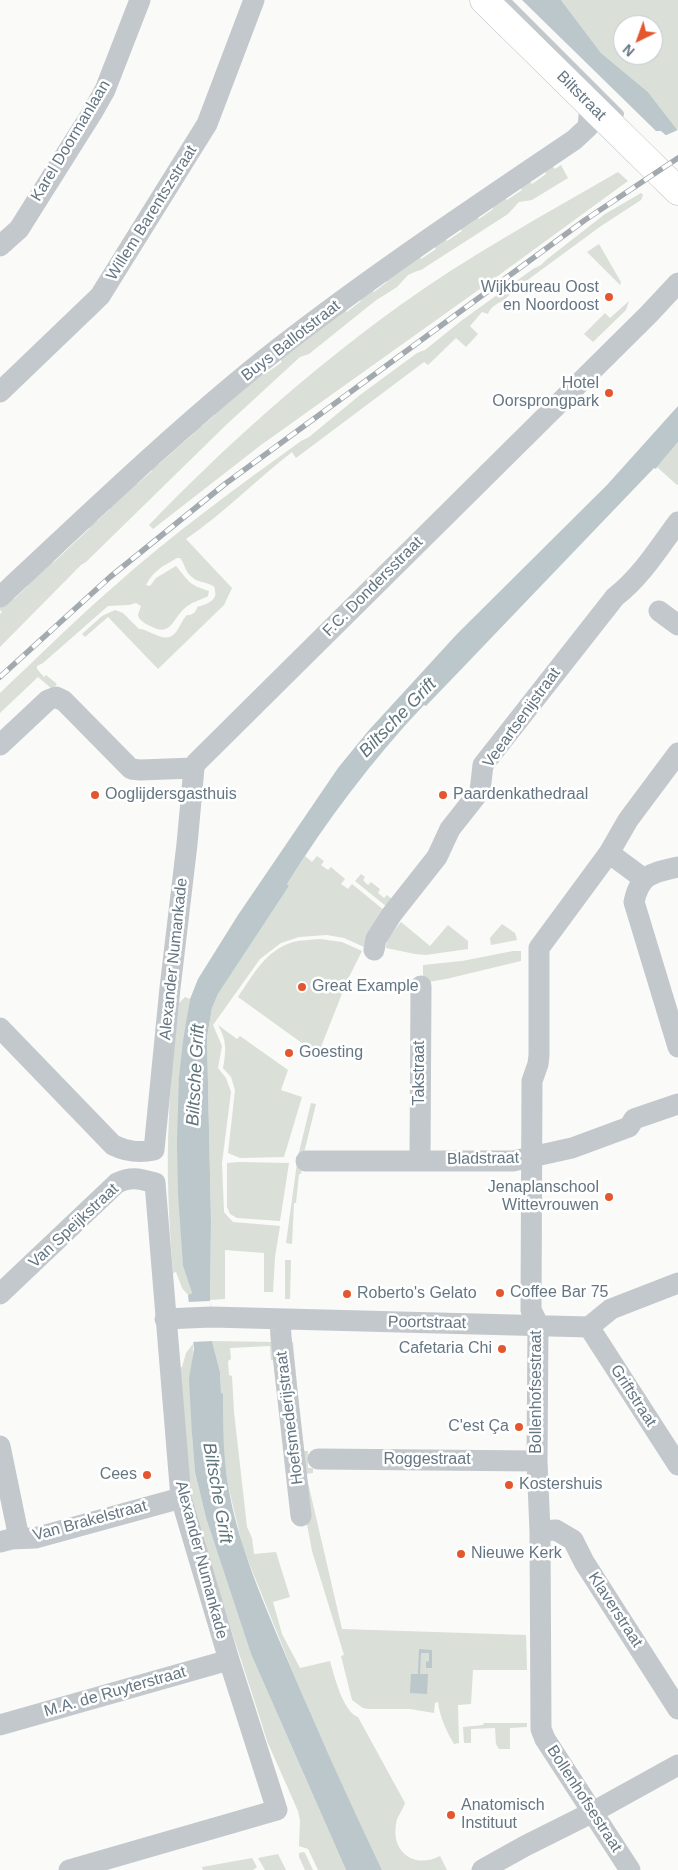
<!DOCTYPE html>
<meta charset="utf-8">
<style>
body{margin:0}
#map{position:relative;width:678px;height:1870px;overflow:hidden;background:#fafaf8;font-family:Arial,sans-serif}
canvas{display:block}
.north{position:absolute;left:613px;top:15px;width:50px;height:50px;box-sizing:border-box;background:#fff;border:1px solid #c1c8cd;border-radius:50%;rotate:222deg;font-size:14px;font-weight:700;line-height:20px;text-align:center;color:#657683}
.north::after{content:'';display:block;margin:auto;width:18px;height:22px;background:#e4572e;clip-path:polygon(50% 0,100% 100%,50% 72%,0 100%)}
</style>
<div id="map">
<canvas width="678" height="1870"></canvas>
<div class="north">N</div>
</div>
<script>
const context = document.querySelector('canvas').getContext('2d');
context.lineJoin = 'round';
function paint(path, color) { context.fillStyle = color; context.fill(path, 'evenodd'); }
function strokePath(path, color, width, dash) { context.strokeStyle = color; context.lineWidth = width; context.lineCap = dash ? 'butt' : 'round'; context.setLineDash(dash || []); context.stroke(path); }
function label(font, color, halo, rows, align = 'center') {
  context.font = font + ' Arial,sans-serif'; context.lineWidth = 5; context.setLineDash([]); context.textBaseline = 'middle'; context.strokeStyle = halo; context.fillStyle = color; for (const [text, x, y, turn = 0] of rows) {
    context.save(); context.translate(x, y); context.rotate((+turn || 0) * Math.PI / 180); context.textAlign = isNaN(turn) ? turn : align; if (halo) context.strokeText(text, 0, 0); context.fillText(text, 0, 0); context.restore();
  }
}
const green = new Path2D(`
 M561,0H678V129L677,130L648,92L601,53ZM623,25H653V55H623Z
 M550,163L555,169L561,165L568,178L532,200L519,202L508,214L421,270L417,271L408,275L397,287L375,301L309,354L300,357L225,426L86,562L81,565L0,647V614L2,612L0,610V602L9,595L14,599L28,586L23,581L55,561L90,528L85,523L92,516L97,521L110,509L106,504L132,479L137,484L152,471L148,466L159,464L194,433L190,428L202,426L215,415L211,409L263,367L268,372L282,362L278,356L342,307L347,312L361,301L357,296L369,287L374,292L387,282L383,276L417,253L421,259L436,249L432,243L443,235L447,241L462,231L458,225L475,213L479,219L493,209L490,203L503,195L507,200L522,190L518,185L527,178L532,184L546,174L543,168Z
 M618,172L628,181L484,286L261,445L153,529L149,525C226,445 309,371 399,306C468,256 544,215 618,172Z
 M641,193L643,195L641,200L601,226L514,290C511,293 507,298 504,300C497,304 491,306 488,314L482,312L470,326L478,334L466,347L456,338L428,365L424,362L296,458L292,452C256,480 224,513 186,539L232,588L224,605L158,669L108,617L85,637L82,634L102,616L115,610L123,613L139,629C150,629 166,646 176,632C180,627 182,620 187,615C191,616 197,612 197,607C204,605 218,601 215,591C215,587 214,586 211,585C204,581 198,583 192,577C185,572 185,564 180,558H177C163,566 153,571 146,585L150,586L156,578L176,566C190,582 187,584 209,591L208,596C201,600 191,602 184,609C171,621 171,638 148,625C143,622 139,620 138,615L141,606L136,603L129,605L108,606L43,663L37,666V669L44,677L46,675L57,684L52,689L38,677L0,713V693C37,658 73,622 111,589C171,535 236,488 301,441L309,437L360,395L417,353L425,350L461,321L533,269L541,265L546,260L605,214Z
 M599,244L621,282L620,285L587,252Z
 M629,301L626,310L593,342L584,334L605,313L610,318Z
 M678,442V484L677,485L657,467Z
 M305,856L312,862L317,856L324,861L321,865L328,870L331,867L345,879L341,884L348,889L352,884L385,911L364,947L344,938L327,935L299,937L281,943L260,959L213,1025L222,1046L218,1068L226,1078L231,1092L222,1163L224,1212L233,1222L280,1226L275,1257L273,1292H264V1253L225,1250V1299L210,1300L211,1222L207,1037L212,1008L218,994L289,886L287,884Z
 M361,874L365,877L363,880L368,885L371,882L380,889L378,893L384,898L387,895L393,900L387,907L355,881Z
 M401,922L430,946L448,925L468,941V949L426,955L415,954L386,948L387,939Z
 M502,924L515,933L517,940L491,945L490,938Z
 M320,939L342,942L362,951L347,981L319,1052L313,1051L238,997C253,975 266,950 293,942C301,940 311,940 320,939Z
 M513,951H521V961L446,979L423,983V965L462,961Z
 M185,997L190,999L179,1076L183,1266L192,1293L188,1295L182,1288L176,1272L173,1273C169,1221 166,1169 169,1117C170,1079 175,1041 179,1003Z
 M218,1025L237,1039L240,1036L288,1070L281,1090L302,1097L284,1157L240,1158L228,1153L235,1090L231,1077L223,1068C226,1051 227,1040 218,1025Z
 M311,1103L316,1104L303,1157L298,1156Z
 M239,1162L289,1163L280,1221L237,1218L230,1214L227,1207V1163Z
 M297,1163H302L301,1174H299L296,1203H294L292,1244L286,1243Z
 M285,1260H291L290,1299H285Z
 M212,1341L275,1342V1360H271L270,1346L230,1348L231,1359L228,1361L229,1375L232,1376L234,1412L247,1527L252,1538L254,1554L276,1552L290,1597L273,1602L282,1634L300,1668L330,1661C334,1675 343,1712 358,1717L405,1803C403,1810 397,1816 396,1824C391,1853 415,1869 440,1856L447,1870H382L352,1807L309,1712L243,1548L228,1485L224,1460L220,1372Z
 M293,1342L303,1451H308V1468H313V1473L306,1474L342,1629L526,1635L527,1670H473L471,1704L458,1705L459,1743L454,1744C446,1730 440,1718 438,1702L435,1703L434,1713L410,1709H369L363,1708L352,1700L341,1656L344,1655L312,1551L307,1524L287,1343Z
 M193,1344L192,1435L195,1472L206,1518L251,1654L346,1870H318L308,1849L299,1846L300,1820L298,1811L267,1741L259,1715L203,1543L190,1494L177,1367H182L186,1353Z
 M484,1723H527V1727L510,1728V1749H499L496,1744L495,1728L471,1729V1743H464L463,1727L483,1725Z
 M304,1852L305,1853L313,1870H305L299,1857V1853Z
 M278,1854L286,1870H265L258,1858Z
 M252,1858L257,1867L253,1870H203L202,1867Z`);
const water = new Path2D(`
 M522,0H561L601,53L648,92L678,131V146L661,131H656Z
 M678,406V442L657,467L656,469L654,468L426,706L424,705C372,760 327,820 287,884L289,886L218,994L212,1008L207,1037L211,1222L210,1300L212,1341L220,1372L221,1393L223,1394C223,1424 223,1455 228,1485C237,1540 259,1591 280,1642C312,1719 346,1795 382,1870H346L251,1654L206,1518L195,1472L192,1435L189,1379L194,1349L188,1295L192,1293L183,1266L178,1193L177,1143L179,1076L183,1041L190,999L198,979L238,915L338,768L369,730L457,634L607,485Z
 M419,1649L432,1650V1668H426V1662L429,1661V1653H421L420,1674H428L427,1694L410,1693L411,1674H418Z`);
const pier = new Path2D(`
 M678,130V149L664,136Z
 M210,1301L213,1341L191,1342L188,1302Z`);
const lane = new Path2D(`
 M505,0L619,114`);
const street = new Path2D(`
 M0,246L19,229L92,113L105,90L140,0
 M0,392L100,296L207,124L254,0
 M0,597C87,516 173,433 265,359C364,281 469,211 574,140L588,127L590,105
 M659,611L678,625
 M0,745L48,700L56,697L64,701L131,769L140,770L194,768
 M609,853L644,879
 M678,867C652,873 640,874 634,902L678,1047
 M374,950L376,939L392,914L437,857L450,829L480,791L483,765L615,597C641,577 658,549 678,522
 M0,1028L113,1145C127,1152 139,1153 154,1150L170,988L187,844L194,768L196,763L649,314L678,283
 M420,1160L421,986
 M306,1161H513L572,1148L629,1127L634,1119L678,1104
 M0,1294L117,1183C132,1176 140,1179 155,1183L181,1498L229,1660L277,1810L69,1870
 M165,1319L211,1317L589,1327L611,1309L678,1283
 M280,1320L281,1337L301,1516
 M589,1327L678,1465
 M0,1446L19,1538
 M318,1459L537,1461
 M540,1531L556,1530L573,1540L584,1562L678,1709
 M0,1542L11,1539L35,1538L181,1498
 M0,1725L229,1660
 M482,1870L525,1846L593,1812L678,1765
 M630,1870L545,1739L541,1729L540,1531L537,1461L538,1324L531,1310L532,1081L538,1064L539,1055V948L609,853L628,820L678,753`);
const secondary = new Path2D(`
 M484,0L678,191`);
const rail = new Path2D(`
 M0,677L110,577L225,484L585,220L678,158`);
const markers = [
 [609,297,5,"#e4572e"],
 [609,393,5,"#e4572e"],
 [95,795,5,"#e4572e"],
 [443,795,5,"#e4572e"],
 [302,987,5,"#e4572e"],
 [289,1053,5,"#e4572e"],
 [609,1197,5,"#e4572e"],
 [500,1293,5,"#e4572e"],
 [347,1294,5,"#e4572e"],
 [502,1349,5,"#e4572e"],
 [519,1427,5,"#e4572e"],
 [147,1475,5,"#e4572e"],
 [509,1485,5,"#e4572e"],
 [461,1554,5,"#e4572e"],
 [451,1815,5,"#e4572e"]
];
const streetNames = [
 ["Biltstraat",581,96,45],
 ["Karel Doormanlaan",71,141,-59],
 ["Willem Barentszstraat",152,213,-58],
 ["Buys Ballotstraat",291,341,-38],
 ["F.C. Dondersstraat",373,587,-45],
 ["Veeartsenijstraat",522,718,-54],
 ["Alexander Numankade",174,959,-84],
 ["Takstraat",420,1073,-90],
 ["Bladstraat",483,1159,-1],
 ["Van Speijkstraat",74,1226,-43],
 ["Poortstraat",427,1323,1],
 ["Bollenhofsestraat",537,1392,-90],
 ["Griftstraat",633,1396,57],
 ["Hoefsmederijstraat",290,1418,-97],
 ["Roggestraat",427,1460],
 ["Van Brakelstraat",90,1521,-15],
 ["Alexander Numankade",201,1560,75],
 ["Klaverstraat",615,1610,57],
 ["M.A. de Ruyterstraat",115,1692,-16],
 ["Bollenhofsestraat",584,1799,57]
];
const poiNames = [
 ["Wijkbureau Oost",599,288,"right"],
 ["en Noordoost",599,306,"right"],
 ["Hotel",599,384,"right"],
 ["Oorsprongpark",599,402,"right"],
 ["Ooglijdersgasthuis",105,795],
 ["Paardenkathedraal",453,795],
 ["Great Example",312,987],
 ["Goesting",299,1053],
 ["Jenaplanschool",599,1188,"right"],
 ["Wittevrouwen",599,1206,"right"],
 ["Coffee Bar 75",510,1293],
 ["Roberto's Gelato",357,1294],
 ["Cafetaria Chi",492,1349,"right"],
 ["C'est Ça",509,1427,"right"],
 ["Cees",137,1475,"right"],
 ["Kostershuis",519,1485],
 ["Nieuwe Kerk",471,1554],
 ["Anatomisch",461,1806],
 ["Instituut",461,1824]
];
const waterNames = [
 ["Biltsche Grift",398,718,-46],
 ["Biltsche Grift",196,1075,-87],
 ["Biltsche Grift",217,1493,80]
];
paint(green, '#dadfd7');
paint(water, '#bbc7cb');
paint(pier, '#fafaf8');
strokePath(secondary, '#b3babf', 29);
strokePath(lane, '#c3c8cc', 10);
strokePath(street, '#c3c8cc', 21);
strokePath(secondary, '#fff', 28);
strokePath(rail, '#a2aab0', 5.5);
strokePath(rail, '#fff', 4, [11]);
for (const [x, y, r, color] of markers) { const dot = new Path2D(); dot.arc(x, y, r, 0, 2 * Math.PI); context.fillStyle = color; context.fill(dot); strokePath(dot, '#fff', 2); }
label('16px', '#657683', '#fff', streetNames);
label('16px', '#657683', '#fff', poiNames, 'left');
label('italic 18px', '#60757c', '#fff', waterNames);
</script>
